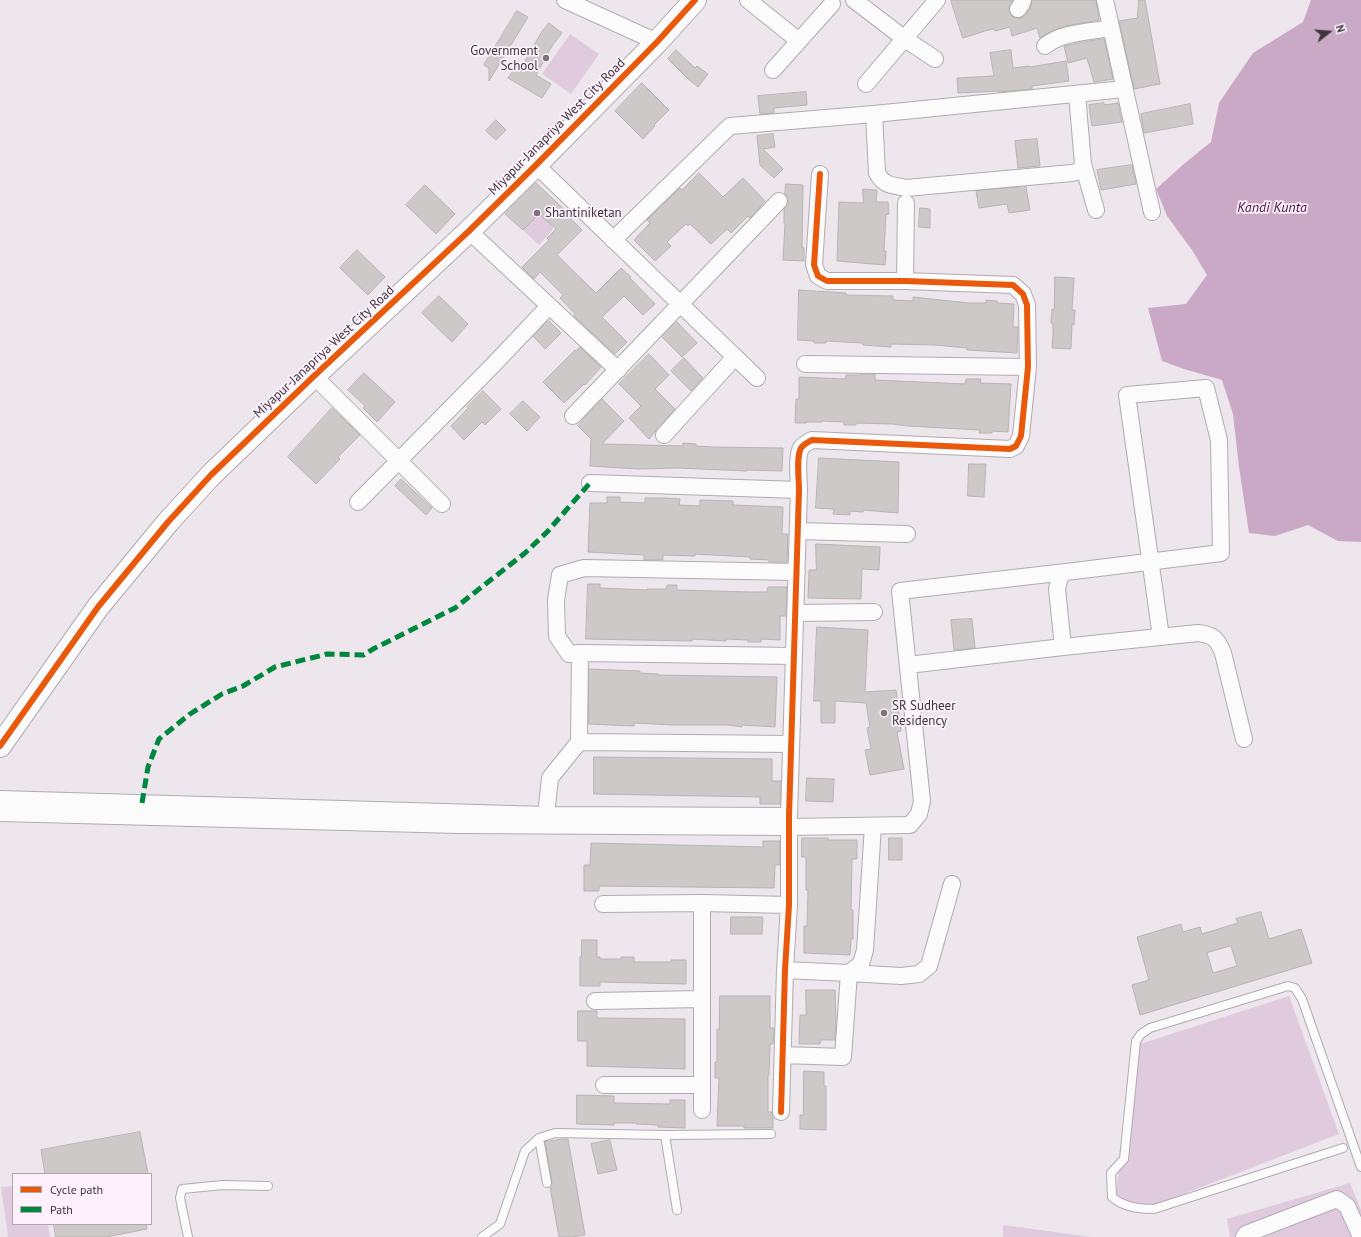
<!DOCTYPE html>
<style>
body{margin:0}
#map{position:relative;width:1361px;height:1237px;overflow:hidden;background:#ede6ec;font-family:"PT Sans",sans-serif}
canvas{display:block}
.legend{position:absolute;left:12px;top:1173px;width:140px;height:52px;box-sizing:border-box;background:#fef0fc;border:1px solid #b1a6af;margin:0;padding:5px 7px;list-style:none;font-size:12px;color:#3d373c}
.legend li{display:flex;align-items:center;gap:8px;height:20px}
.legend b{width:20px;border:1px solid #b1a6af}
.north{position:absolute;left:1309px;top:12px;width:40px;height:40px;-webkit-text-stroke:3px #fef0fc;paint-order:stroke;rotate:73deg;font-size:11px;font-weight:700;line-height:16px;text-align:center;color:#3d373c}
.north::after{content:'';display:block;margin:auto;width:14px;height:18px;background:#3d373c;clip-path:polygon(50% 0,100% 100%,50% 72%,0 100%)}
</style>
<div id="map">
<canvas width="1361" height="1237"></canvas>
<ul class="legend">
<li><b style="height:5px;background:#e8590c"></b>Cycle path</li>
<li><b style="height:5px;background:#00873e"></b>Path</li>
</ul>
<div class="north">N</div>
</div>
<script>
const context = document.querySelector('canvas').getContext('2d');
context.lineJoin = 'round';
function paint(path, color) { context.fillStyle = color; context.fill(path, 'evenodd'); }
function strokePath(path, color, width, dash) { context.strokeStyle = color; context.lineWidth = width; context.lineCap = dash ? 'butt' : 'round'; context.setLineDash(dash || []); context.stroke(path); }
function label(font, color, halo, rows, align = 'center') {
  context.font = font + ' "PT Sans",sans-serif'; context.lineWidth = 3.5; context.setLineDash([]); context.textBaseline = 'middle'; context.strokeStyle = halo; context.fillStyle = color; for (const [text, x, y, turn = 0] of rows) {
    context.save(); context.translate(x, y); context.rotate((+turn || 0) * Math.PI / 180); context.textAlign = isNaN(turn) ? turn : align; if (halo) context.strokeText(text, 0, 0); context.fillText(text, 0, 0); context.restore();
  }
}
const green = new Path2D(`
 M570,34L599,54L571,94L542,74Z
 M539,213L554,228L539,245L523,230Z
 M1289,996L1339,1134L1147,1208L1116,1196L1131,1047Z
 M1350,1183L1361,1210V1237H1230L1227,1219Z
 M13,1186V1224H48L50,1237H8L1,1187Z
 M1003,1225L1091,1237H1003Z`);
const water = new Path2D(`
 M1311,0H1361V542L1338,541L1308,525L1275,536L1249,533L1239,467L1233,414L1222,380L1184,369L1162,361L1148,308L1186,304L1207,275L1192,250L1167,216L1156,189L1185,163L1211,142L1219,103L1253,53L1303,22Z`);
const building = new Path2D(`
 M951,0H1013L1009,7V12L1012,16L1017,18H1022L1026,15L1030,9L1032,0H1096L1099,20L1065,26L1048,33L1040,38L1037,28L1012,36L1010,27L995,31L994,29L985,31L963,38Z
 M1139,0H1145L1160,84L1134,89L1119,21L1137,18Z
 M517,11L528,17L489,81V68L484,65Z
 M549,23L562,33L552,46L536,75L551,84L542,98L508,78L518,64L522,66L541,33Z
 M1104,39L1113,79L1094,82L1087,58L1068,63L1064,46L1078,43Z
 M676,50L695,68L697,66L708,74L698,87L687,78L668,59Z
 M1011,50L1013,68L1029,66L1030,67L1066,61L1069,81L1032,86V89L999,92V91L958,93L957,78L994,76L990,53Z
 M642,83L669,110L654,125L655,126L643,139L615,111Z
 M806,92L807,105L774,108V113L760,114L758,96Z
 M1104,103V105L1118,103L1122,122L1092,126L1089,105Z
 M1190,104L1193,124L1144,133L1141,114Z
 M496,120L506,130L496,140L486,131Z
 M773,134L775,147L763,149L783,169L774,178L760,165L757,136Z
 M1037,139L1040,166L1018,168L1015,141Z
 M1132,165L1136,184L1101,190L1097,170Z
 M699,173L723,197L743,178L765,201L750,218L748,216L731,233L727,229L711,244L690,224L688,226L686,224L667,242L671,246L655,261L634,240L650,223L647,220L680,188L682,190Z
 M536,183L568,213L567,215L582,230L557,255L596,293L621,268L631,277L630,278L655,304L643,315L624,296L602,317L627,342L615,354L574,316L575,314L560,298L563,295L540,272L534,279L522,267L549,240L547,238L556,229L539,214L523,230L505,214Z
 M786,184L803,185L802,248H804V261L783,260L785,224H784V209L788,203V198L785,194Z
 M425,185L455,214L436,234L406,205Z
 M1026,187L1030,210L1009,213L1007,204L979,208L976,191Z
 M863,189L877,190L876,202H888L889,214L886,215L884,251H886L885,265L837,261L839,202L863,203Z
 M920,208L930,209V228L919,227Z
 M357,250L385,277L368,295L340,268Z
 M1055,277L1074,278L1072,310H1075L1074,325L1072,324L1071,349L1052,348L1053,334V324L1051,323L1052,309H1054Z
 M799,290L846,293V295L893,296V300L913,301V297L969,303H986V300L997,301V303L1014,304L1013,327H1018L1017,353L967,350V348L935,345L891,344V347L863,345V343L826,341V343H814V341L798,340Z
 M439,296L468,324L452,342L422,313Z
 M549,321L561,333L545,349L533,336Z
 M677,322L697,343L682,357L662,337Z
 M580,347L601,367L585,385L584,384L564,403L543,382L575,350L576,351Z
 M649,354L669,375L655,389L675,409L649,439L629,418L641,406L619,384Z
 M684,358L703,378L691,391L671,371Z
 M364,373L395,402L377,422L363,408L365,406L348,390Z
 M861,374H875V380L965,384L966,379H981L980,383L1011,384L1008,432L992,431V433H979L980,430L908,426L892,424L856,423V425H844V422L822,421V422H806V423H795L796,399H799V377L845,379L846,375H861Z
 M483,391L501,409L485,425L482,422L464,440L451,426L468,408L467,407Z
 M602,399L624,421L602,444L683,446V443L696,444V446L713,447L783,448L782,471L747,470V471L678,468L638,469L590,466L591,439L578,426Z
 M523,401L540,417L527,431L510,414Z
 M332,408L360,435L338,457L340,459L316,484L288,457Z
 M819,458L899,462L898,513L863,510V512L850,511V515L833,514L834,509L816,508Z
 M969,464H986L984,497L968,496Z
 M401,479L432,508L426,515L395,486Z
 M607,497H620V502L645,503V498H665L680,499L679,505L700,506V500L733,501V505L783,507L782,534H788L787,562H769V560L750,559V557L695,554V556L663,555V560H644V555L588,552L590,503H607Z
 M816,544L880,547L879,570L862,569L861,599L808,598L809,570H816Z
 M588,584H600V588L647,590V589H666L667,585H677V590L750,592H767L768,587H787L786,616H780V640L761,639V642H748V640L726,639V641L692,639V641L586,639Z
 M972,619L975,648L954,650L951,620Z
 M817,627L868,630L865,692L896,690L901,731L897,732L904,769L870,775L865,750L871,749L867,728L870,727L866,703L835,701V723H821V701H814Z
 M589,669L640,671V673L658,674V675L777,677L775,727L742,725V727L729,725H674L634,723V726L589,724Z
 M594,757L772,759V781H781L780,804H760V797L594,794Z
 M807,778L834,779L833,802L806,801Z
 M802,838H828V840H857V859H852L851,910H853V939H851L850,955L804,953V926H807L808,890H806V857H802Z
 M889,838H902V860H889Z
 M763,841H780V865H775L774,888L599,886V891H584V865H590L591,843L763,847Z
 M1261,912L1269,939L1301,929L1312,963L1140,1015L1132,985L1149,980L1137,937L1181,924L1183,932L1200,927L1202,934L1238,923L1236,919ZM1231,946L1237,966L1213,973L1207,953Z
 M731,917H763L762,934H731Z
 M582,940H597V957H600V959H621V957H634V962H671V960H686V984L600,982V986H580V957H581Z
 M806,990H835L836,1018L835,1040H821L820,1044H799L800,1015H806Z
 M720,996H770V1028H774L773,1044H770L769,1075H768V1112H772L773,1117V1128H744V1126H717L719,1078H715V1062H717V1029H719Z
 M578,1011H597V1018L685,1019V1069L587,1066V1041H578Z
 M804,1071L824,1072V1086H826V1130L800,1129V1115H803Z
 M577,1095L614,1096V1103L670,1104V1100H685V1128L658,1127V1125L636,1124V1123H614V1125L577,1124Z
 M140,1132L148,1174H45L41,1150Z
 M563,1139H568L585,1235L572,1237H559L550,1187L552,1182L545,1142Z
 M610,1140L617,1170L598,1174L591,1144Z
 M54,1224H146L147,1229L106,1237H56Z`);
const lane = new Path2D(`
 M665,1135L677,1210
 M539,1138L547,1183
 M1343,1148L1154,1209C1140,1209 1123,1207 1112,1197L1111,1173L1124,1159L1136,1041L1141,1034L1150,1028L1288,986L1295,988L1302,999L1361,1167
 M188,1237L180,1198L182,1189L223,1185L268,1186
 M482,1237L500,1224L525,1151L539,1138L555,1133L665,1135L771,1134`);
const street = new Path2D(`
 M565,0L657,42
 M748,0L799,41
 M854,0L905,39L935,59
 M1105,0L1152,212
 M1018,9L1021,5L1023,0
 M1045,46C1062,32 1089,32 1111,28
 M773,70L832,4
 M866,84L937,0
 M874,114L877,173C884,186 892,185 906,188L1072,173L1080,171L1083,164L1077,94
 M1083,164L1096,210
 M536,165L757,378
 M469,231L618,370
 M613,240L730,126L874,114L1124,89
 M905,281L906,203
 M805,364L1028,367
 M314,376L442,504
 M573,416L779,201
 M664,435L735,357
 M590,483L799,490
 M358,502L496,362L549,306
 M798,531L907,534
 M796,613L874,612
 M1063,647L1057,589L1060,576L1066,572L1221,553L1219,440L1206,388L1127,395L1161,637
 M580,653L569,654L557,636L556,600L560,575L584,568L797,572
 M908,665L1063,647L1198,633C1213,635 1217,638 1223,653L1244,739
 M579,742L791,744
 M0,799L546,815L789,816
 M0,813L459,825L789,827L910,825L919,814L922,801L900,591L1066,572
 M546,815L550,778L579,742L580,653L794,656
 M603,904L702,903L789,905
 M785,970L849,973L861,964L865,950L873,826
 M595,1001L702,999
 M783,1055L843,1057L849,973L901,976L919,974L929,966L952,884
 M604,1085H702
 M702,1110V903
 M781,1112L785,970L789,905V816L799,490C799,479 796,457 801,448C804,444 808,442 812,440L1010,449L1016,446L1021,436L1028,367L1027,305L1023,294L1013,285L905,281H827L818,276L814,265L820,174
 M1244,1237L1246,1234L1337,1199L1347,1206L1361,1237`);
const secondary = new Path2D(`
 M0,746L98,607L168,522L211,475L314,376L469,231L536,165L657,42L695,0`);
const quiet = new Path2D(`
 M142,803L148,767L159,739L190,714L222,694L243,686L275,667L327,654L364,655L373,649L455,608L525,553L547,532L590,483`);
const cycleway = new Path2D(`
 M0,746L98,607L168,522L211,475L314,376L469,231L536,165L657,42L695,0
 M781,1112L785,970L789,905V816L799,490C799,479 796,457 801,448C804,444 808,442 812,440L1010,449L1016,446L1021,436L1028,367L1027,305L1023,294L1013,285L905,281H827L818,276L814,265L820,174`);
const markers = [
 [546,58,4,"#7b747a"],
 [537,213,4,"#7b747a"],
 [884,713,4,"#7b747a"]
];
const poiNames = [
 ["Government",538,51,"right"],
 ["School",538,66,"right"],
 ["Shantiniketan",545,213],
 ["SR Sudheer",892,706],
 ["Residency",892,721]
];
const streetNames = [
 ["Miyapur-Janapriya West City Road",557,127,-45],
 ["Miyapur-Janapriya West City Road",324,352,-43]
];
const waterNames = [
 ["Kandi Kunta",1272,208]
];
paint(green, '#dfcbdd');
paint(water, '#c9a9c6');
paint(building, '#cdc9c9');
strokePath(building, '#b7b3b3', 1);
strokePath(lane, '#b0abb0', 10);
strokePath(street, '#b0abb0', 18);
strokePath(secondary, '#b0abb0', 24);
strokePath(lane, '#fcfbfc', 8);
strokePath(street, '#fcfbfc', 16);
strokePath(secondary, '#fcfbfc', 22);
strokePath(quiet, '#00873e', 5, [10, 5]);
strokePath(cycleway, '#e8590c', 6);
for (const [x, y, r, color] of markers) { const dot = new Path2D(); dot.arc(x, y, r, 0, 2 * Math.PI); context.fillStyle = color; context.fill(dot); strokePath(dot, '#fef0fc', 1.5); }
label('13px', '#3d373c', '#fef0fc', poiNames, 'left');
label('13px', '#3d373c', '#fef0fc', streetNames);
label('italic 14px', '#430f41', '#fef0fc', waterNames);
</script>
